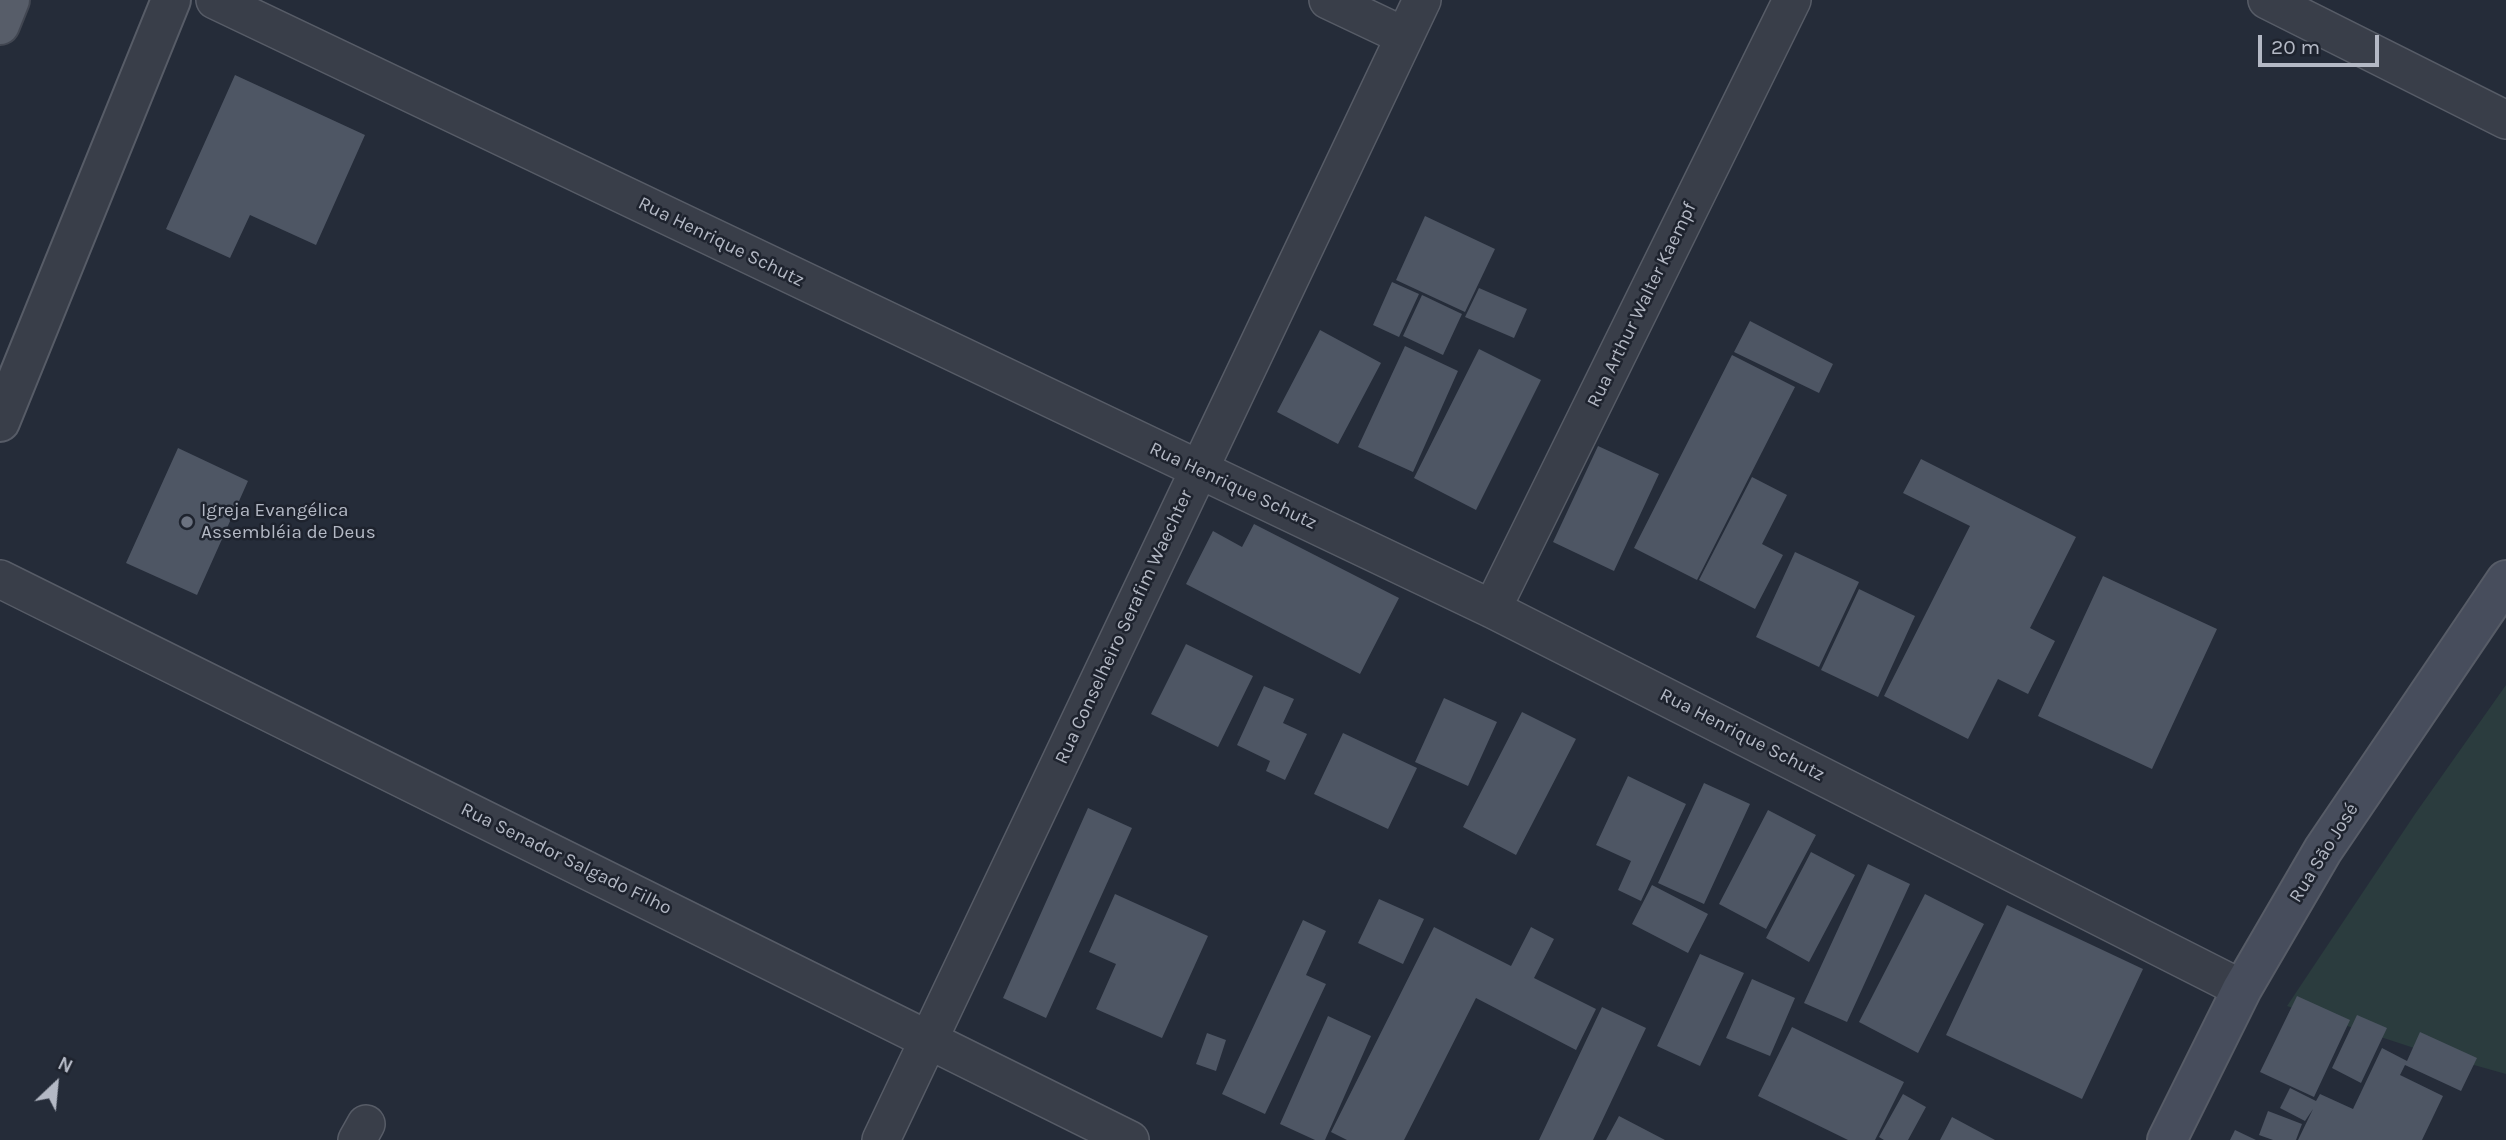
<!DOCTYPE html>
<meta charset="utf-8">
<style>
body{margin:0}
#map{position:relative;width:2506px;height:1140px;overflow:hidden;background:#252c39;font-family:Karla,sans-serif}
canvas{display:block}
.north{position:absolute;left:21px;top:1049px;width:70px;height:70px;-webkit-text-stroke:5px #1e232e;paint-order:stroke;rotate:26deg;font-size:19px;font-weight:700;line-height:28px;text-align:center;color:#b4b9c5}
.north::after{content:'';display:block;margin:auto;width:24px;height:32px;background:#b4b9c5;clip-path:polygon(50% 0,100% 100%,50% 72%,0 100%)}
.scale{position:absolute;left:2258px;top:35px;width:121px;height:32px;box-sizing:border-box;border:4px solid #b4b9c5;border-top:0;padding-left:9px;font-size:21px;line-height:24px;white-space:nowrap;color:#b4b9c5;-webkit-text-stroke:5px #1e232e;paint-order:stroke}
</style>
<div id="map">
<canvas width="2506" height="1140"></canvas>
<div class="north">N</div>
<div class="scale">20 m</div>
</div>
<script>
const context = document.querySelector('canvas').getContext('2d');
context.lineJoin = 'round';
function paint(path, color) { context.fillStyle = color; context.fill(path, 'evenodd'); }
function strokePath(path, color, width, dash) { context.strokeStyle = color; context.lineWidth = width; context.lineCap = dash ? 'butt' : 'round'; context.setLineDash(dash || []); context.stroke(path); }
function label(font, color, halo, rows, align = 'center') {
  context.font = font + ' Karla,sans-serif'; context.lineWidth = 5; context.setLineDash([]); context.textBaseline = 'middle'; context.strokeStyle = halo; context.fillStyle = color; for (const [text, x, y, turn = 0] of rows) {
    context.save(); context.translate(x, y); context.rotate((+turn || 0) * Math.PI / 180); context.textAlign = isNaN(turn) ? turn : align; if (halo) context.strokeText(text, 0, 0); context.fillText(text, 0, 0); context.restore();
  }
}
const green = new Path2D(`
 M2506,685V1074L2417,1049L2287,1006L2415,814Z`);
const building = new Path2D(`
 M235,75L365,135L316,245L250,215L230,258L166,229Z
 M1425,216L1495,249L1465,312L1396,280Z
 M1392,282L1419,294L1399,337L1373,325Z
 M1479,288L1527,309L1514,338L1465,317Z
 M1422,295L1462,314L1443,355L1403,336Z
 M1750,321L1833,364L1819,393L1734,352Z
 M1320,330L1381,363L1338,444L1277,412Z
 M1405,346L1458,371L1413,472L1358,447Z
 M1479,349L1541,380L1476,510L1414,478Z
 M1732,355L1795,387L1697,580L1634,548Z
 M1598,446L1659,474L1614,571L1553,542Z
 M178,448L248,481L197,595L126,563Z
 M1921,459L2076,537L2030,628L2055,641L2028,694L1998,679L1968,739L1884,696L1970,526L1903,493Z
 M1752,477L1787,495L1762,544L1783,555L1755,609L1699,580Z
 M1254,524L1399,598L1360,674L1186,584L1213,531L1242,547Z
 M1795,552L1859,582L1819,667L1756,637Z
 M2103,576L2217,629L2152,769L2038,716Z
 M1859,589L1915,616L1878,697L1821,670Z
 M1186,644L1253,676L1218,747L1151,714Z
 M1264,686L1294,699L1283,723L1307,734L1285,780L1266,771L1270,761L1237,745Z
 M1444,698L1497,722L1468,786L1415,762Z
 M1522,712L1576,739L1516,855L1463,827Z
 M1343,733L1417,768L1388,829L1314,794Z
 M1628,776L1686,804L1641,901L1618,890L1631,861L1596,845Z
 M1704,783L1750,804L1704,904L1658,883Z
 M1088,808L1132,828L1046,1018L1003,998Z
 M1768,810L1816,835L1766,929L1719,904Z
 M1811,852L1855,875L1809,962L1766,938Z
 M1868,864L1910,884L1847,1022L1804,1003Z
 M1652,885L1708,914L1688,953L1632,924Z
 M1115,894L1208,936L1162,1038L1096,1009L1116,964L1089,952Z
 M1925,894L1984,924L1918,1053L1859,1022Z
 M1379,899L1424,919L1403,964L1358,943Z
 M2007,905L2143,969L2082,1099L1946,1035Z
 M1303,920L1326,931L1306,975L1326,984L1265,1114L1222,1094Z
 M1434,927L1511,966L1531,927L1554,939L1534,978L1596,1009L1576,1050L1476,998L1404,1140H1347L1331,1132Z
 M1700,954L1744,973L1700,1066L1657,1046Z
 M1752,979L1795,998L1770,1056L1726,1038Z
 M2297,996L2350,1020L2314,1097L2260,1072Z
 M1602,1007L1646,1028L1593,1140H1539Z
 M2357,1015L2387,1028L2361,1083L2332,1068Z
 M1328,1016L1371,1036L1325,1140H1315L1280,1124Z
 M1792,1027L1904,1082L1875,1140H1848L1758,1096Z
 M2420,1032L2477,1058L2461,1091L2405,1065L2400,1075L2443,1096L2422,1140H2298L2313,1109L2305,1121L2280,1108L2290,1088L2316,1101L2320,1094L2353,1109L2382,1048L2407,1061Z
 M1207,1033L1226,1040L1216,1071L1196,1064Z
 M1903,1094L1926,1107L1908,1140H1884L1879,1137Z
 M2268,1111L2302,1124L2296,1140H2273L2259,1135Z
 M1619,1116L1665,1140H1606Z
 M1952,1117L1995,1140H1940Z
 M2235,1130L2256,1140H2230Z`);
const minor = new Path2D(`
 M215,0L1492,609L2242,989
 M1328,0L1404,36
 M2267,0L2506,120
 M0,579L1130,1140
 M1492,609L1792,0
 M357,1140L366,1124
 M881,1140L1422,0`);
const tertiary = new Path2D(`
 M0,422L171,0`);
const secondary = new Path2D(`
 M2167,1140L2242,989L2323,850L2506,580`);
const primary = new Path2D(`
 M0,25L10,0`);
const markers = [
 [187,522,7,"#6b7280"]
];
const streetNames = [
 ["Rua Henrique Schutz",721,242,26],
 ["Rua Arthur Walter Kaempf",1642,305,-64],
 ["Rua Henrique Schutz",1233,486,25],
 ["Rua Conselheiro Serafim Waechter",1124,627,-65],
 ["Rua Henrique Schutz",1742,735,27],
 ["Rua São José",2324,853,-58],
 ["Rua Senador Salgado Filho",566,859,26]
];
const poiNames = [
 ["Igreja Evangélica",201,511],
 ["Assembléia de Deus",201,533]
];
paint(green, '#2b3c3e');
paint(building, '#4e5664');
strokePath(minor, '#575c67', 40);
strokePath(tertiary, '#575c67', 42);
strokePath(secondary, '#575c67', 42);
strokePath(primary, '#424752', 42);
strokePath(minor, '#393e49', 37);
strokePath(tertiary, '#393e49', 38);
strokePath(secondary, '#474d5c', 38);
strokePath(primary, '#575d69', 38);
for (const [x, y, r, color] of markers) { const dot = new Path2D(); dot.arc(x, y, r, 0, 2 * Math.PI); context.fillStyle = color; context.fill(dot); strokePath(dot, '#1e232e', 2.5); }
label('19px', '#b4b9c5', '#1e232e', streetNames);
label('19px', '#b4b9c5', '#1e232e', poiNames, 'left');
</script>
